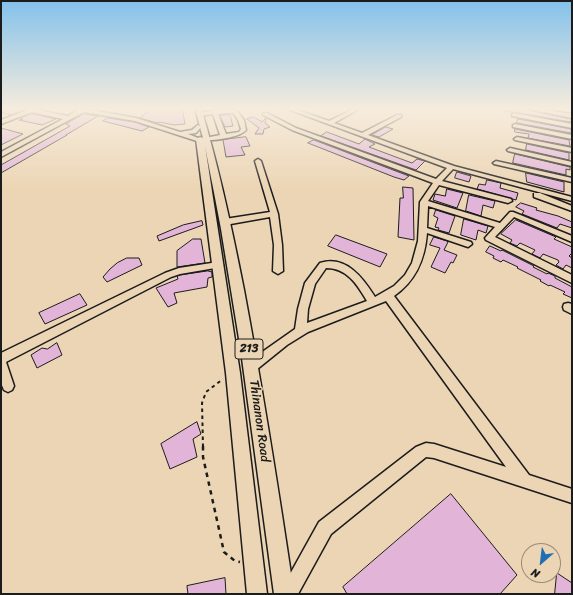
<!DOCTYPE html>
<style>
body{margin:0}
#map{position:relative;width:573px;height:595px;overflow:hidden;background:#ecd5b4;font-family:Sriracha,sans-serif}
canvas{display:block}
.frame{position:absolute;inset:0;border:2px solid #1c1c1c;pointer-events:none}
.north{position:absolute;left:521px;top:543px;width:40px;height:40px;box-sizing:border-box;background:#ecd5b4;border:1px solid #998b77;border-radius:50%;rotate:208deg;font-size:11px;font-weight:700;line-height:16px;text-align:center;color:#1c1c1c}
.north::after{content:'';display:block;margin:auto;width:14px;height:18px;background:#1f6fb2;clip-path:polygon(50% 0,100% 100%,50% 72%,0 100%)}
</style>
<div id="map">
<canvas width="573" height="595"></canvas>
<div class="frame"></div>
<div class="north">N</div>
</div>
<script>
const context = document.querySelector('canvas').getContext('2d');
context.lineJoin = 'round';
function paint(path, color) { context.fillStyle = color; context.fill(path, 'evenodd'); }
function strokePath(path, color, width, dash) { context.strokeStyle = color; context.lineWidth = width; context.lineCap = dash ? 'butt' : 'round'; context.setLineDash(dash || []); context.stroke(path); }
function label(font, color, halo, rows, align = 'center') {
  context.font = font + ' Sriracha,sans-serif'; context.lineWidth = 3; context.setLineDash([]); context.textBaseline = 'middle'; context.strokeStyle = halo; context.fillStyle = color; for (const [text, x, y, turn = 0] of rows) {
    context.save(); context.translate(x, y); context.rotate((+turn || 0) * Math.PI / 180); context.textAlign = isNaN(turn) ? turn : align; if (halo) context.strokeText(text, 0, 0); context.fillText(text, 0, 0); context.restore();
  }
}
const building = new Path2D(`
 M10,108H20L26,109L11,115L1,112Z
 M153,108H182L185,124L174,125L159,122L157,123L140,118Z
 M505,108H523L524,109L571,119V122L505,111Z
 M32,114L56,119L42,125L19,120L23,119L21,118Z
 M84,114L98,116L66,135H67L1,173V165L70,126L66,124Z
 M230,115L233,126L225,127L220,116Z
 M254,117L262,122L266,118L265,123L270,127L264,129L263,134H255L259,128L247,119Z
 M108,118L135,122L149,127L142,131L103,121Z
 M518,119L571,129V133L517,123Z
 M386,127L393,129L379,137L372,135Z
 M1,128L23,134L1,145Z
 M515,129L569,140L570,146L528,138L529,134L515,132Z
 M327,132L359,144L365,139L375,144L369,147L412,163L417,159L425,161L416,170L321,136Z
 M246,137L250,146L241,147L245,155L226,157L223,140Z
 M314,140L409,176L404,180L394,177L308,143Z
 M527,144L569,153V160L526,150Z
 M515,154L570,167V170L566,169V175L513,163Z
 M457,172L471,176L469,182L455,178Z
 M526,173L564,182V192L527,182Z
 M487,180L501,183L500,188L518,193L516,200L477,189L479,184L485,185Z
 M403,187L413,188L414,240L398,237L400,198H403Z
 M447,189L463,193L457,208L433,200L435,194L445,196Z
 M469,195L495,201L493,208L483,205L481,216L466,211Z
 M521,203L537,208L536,210L558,216L572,222V228L560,224L557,228L522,214L524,211L516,207Z
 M436,210L455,216L449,233L438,230L439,228L435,227L438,218L434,216Z
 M464,219L488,226L486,233L478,230L476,240L461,235Z
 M516,220L556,237L554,239L572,247V253L569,256L572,258V268L566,265L563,269L556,265L559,262L558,260L543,254L540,258L532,254L535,250L520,243L517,246L510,243L512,240L501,234Z
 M202,221L203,225L159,241L157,236L183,225Z
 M336,235L387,254L380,267L328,246Z
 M434,237L447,241L448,242L444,250L457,255L453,263L451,262L445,273L431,267L440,248L430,245Z
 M193,239H201L205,263L177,267V251Z
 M490,246L501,251L502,250L534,266L533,267L547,274L548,273L555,276V278L572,287V298L563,294L565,292L550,285L549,286L540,281L541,280L517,268L518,267L503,260L501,262L493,258L494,256L486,252Z
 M127,258H139L142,265L107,282L103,277L110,269L117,263Z
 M208,271L212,272V277L208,278L207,287L174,293L177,303L168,307L156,288L178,279L177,276L180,275Z
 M80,294L87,305L45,324L39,313Z
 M57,343L62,355L37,368L31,355L42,348L47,349Z
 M197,422L201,434L193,439L197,457L170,469L161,444Z
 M451,494L517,575L500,594H347L343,587Z
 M557,573L572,583V594H555Z
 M225,578L226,594H188L187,586Z`);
const pathFar1 = new Path2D(`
 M203,447L202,403L206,392L223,379`);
const path = new Path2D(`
 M203,446V457L224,552L235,561L240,562`);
const minor = new Path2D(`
 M33,108H39L38,110L68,116L78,110L72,108H81L136,118L180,132L192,130L198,125L201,127L196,133L188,134L203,140L200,142L135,121L84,112L1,157V152L63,119L32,112L1,124V120Z
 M285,108H292L329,121L355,108H361L334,123L362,133L397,115H401V117L368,135L454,166L572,197V201L453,169L442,181L511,199L512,201L508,203L439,185L428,201L500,223L510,212H513L572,236V242L514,217L495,237L572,275V283L486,240L485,238L495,227L428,206L427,228L471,242L472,244L468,247L427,233C425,259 416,281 394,296L529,475L572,489V503L434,458L426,457L331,534L298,594H279L319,522L416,447L426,443L434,444L506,467L386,301L308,332L287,345L256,370L252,371L248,370L246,366L248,362L295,329L298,309L305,283L320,263C346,255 363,278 375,297L394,286L405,275L412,263L418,241L420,202L433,183L292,130L263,115V113H267L296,128L436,179L447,168ZM326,268C347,268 357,284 367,301L307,323L308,309L315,284Z
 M524,108H534L572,114V118Z
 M227,109L237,111L244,120L246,130C241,137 214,141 205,140V138L220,135L213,114L200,116L198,115V113ZM227,113H233L238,120L241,129L239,132L226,134L218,114Z
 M514,113L572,124V128L512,116V114Z
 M515,124L572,135V139L513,127V125Z
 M517,137L572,148V152L515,140L514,139Z
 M510,148L572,162V166L508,151L507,150Z
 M258,159L261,161L278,214L282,245L283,271L278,274L273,271L274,245L270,217L225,225L221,222L225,219L270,212L255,161Z
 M496,161L572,178V182L494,164L493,163Z
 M534,193H540L572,206V211L534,197Z
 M218,262L221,263L223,265L221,267L180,274L171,277L6,362L14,386L12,390L8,392L4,390L1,383V353L165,273L179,268Z
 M568,303L572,304V314L564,310L563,307L564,304Z`);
const major = new Path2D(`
 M195,108H201C219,168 232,229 244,290C263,391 279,493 294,594H274L241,351L221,229L205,146L240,373L267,594H247L226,373L196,139L200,137L203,138Z`);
const shields = [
 [249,349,28]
];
const shieldNames = [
 ["213",249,349]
];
const streetNames = [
 ["Thinanon Road",259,421,82]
];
paint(building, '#e1b4d8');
strokePath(building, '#1c1c1c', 1);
strokePath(minor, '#1c1c1c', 3);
strokePath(major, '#1c1c1c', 3);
strokePath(pathFar1, '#1c1c1c', 2, [3.5, 3.5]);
strokePath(path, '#1c1c1c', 2.5, [4.5, 4.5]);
paint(minor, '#ecd5b4');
paint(major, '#ecd5b4');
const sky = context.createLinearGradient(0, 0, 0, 191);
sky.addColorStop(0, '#83c1eb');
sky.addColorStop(0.57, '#f6ecdd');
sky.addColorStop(1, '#f6ecdd00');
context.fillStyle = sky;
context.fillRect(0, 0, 573, 191);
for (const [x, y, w] of shields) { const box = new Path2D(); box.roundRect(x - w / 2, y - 10, w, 20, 3); context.fillStyle = '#ecd5b4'; context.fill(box); strokePath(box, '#1c1c1c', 1); }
label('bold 12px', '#1c1c1c', null, shieldNames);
label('13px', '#1c1c1c', '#ecd5b4', streetNames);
</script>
